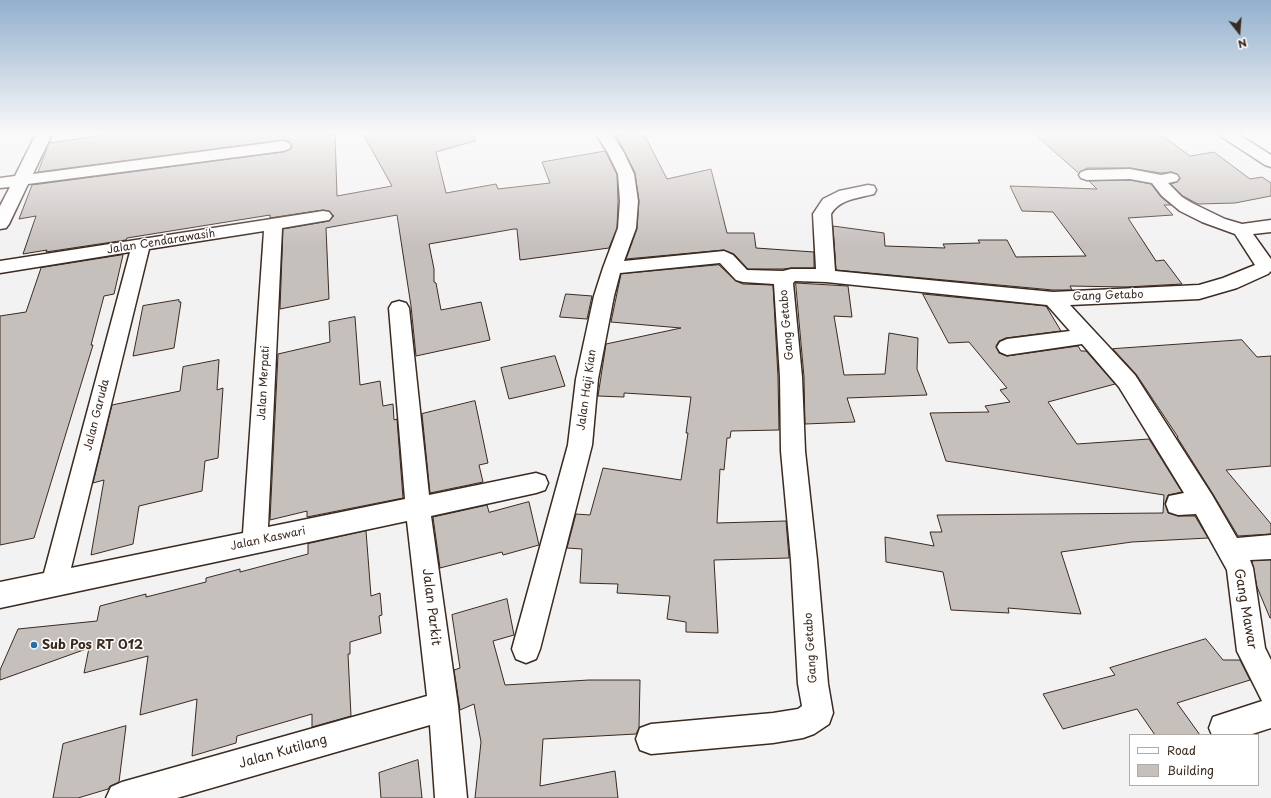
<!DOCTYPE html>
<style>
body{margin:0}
#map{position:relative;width:1271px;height:798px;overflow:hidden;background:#f3f2f2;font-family:"Playpen Sans",sans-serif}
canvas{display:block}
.legend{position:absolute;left:1129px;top:734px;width:130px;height:52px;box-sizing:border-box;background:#fff;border:1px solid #b1aaa5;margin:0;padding:5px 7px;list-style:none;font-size:12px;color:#3b2a1e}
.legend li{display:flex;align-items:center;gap:8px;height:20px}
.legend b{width:20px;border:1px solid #b1aaa5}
.north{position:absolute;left:1219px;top:12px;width:40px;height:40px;-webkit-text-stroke:3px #fff;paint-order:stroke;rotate:163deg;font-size:11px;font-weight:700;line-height:16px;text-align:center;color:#3b2a1e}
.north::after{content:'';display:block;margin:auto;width:14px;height:18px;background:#3b2a1e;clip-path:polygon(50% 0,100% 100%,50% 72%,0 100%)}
</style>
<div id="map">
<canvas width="1271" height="798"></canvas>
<ul class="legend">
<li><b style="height:5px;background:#fff"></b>Road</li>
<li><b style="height:11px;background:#c6c0bd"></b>Building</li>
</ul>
<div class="north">N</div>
</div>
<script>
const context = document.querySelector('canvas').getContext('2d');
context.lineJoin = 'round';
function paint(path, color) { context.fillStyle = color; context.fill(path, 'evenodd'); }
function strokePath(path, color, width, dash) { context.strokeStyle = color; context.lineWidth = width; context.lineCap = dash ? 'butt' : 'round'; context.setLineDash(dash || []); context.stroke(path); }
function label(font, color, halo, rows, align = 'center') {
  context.font = font + ' "Playpen Sans",sans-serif'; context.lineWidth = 3; context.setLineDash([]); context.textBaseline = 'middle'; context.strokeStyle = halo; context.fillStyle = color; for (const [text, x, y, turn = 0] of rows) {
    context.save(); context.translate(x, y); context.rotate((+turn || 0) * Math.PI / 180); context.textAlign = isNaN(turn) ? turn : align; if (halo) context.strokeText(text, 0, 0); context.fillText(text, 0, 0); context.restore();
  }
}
const building = new Path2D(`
 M99,134H335L337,196L392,186L363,134H474L475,141L436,152L446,193L496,184L498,189L550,183L542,162L605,151L617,174L618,201L617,228L609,248L520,260L517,229H514L429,244L434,269V282L436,283L441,310L481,302L490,340L416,356L411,306L397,215L326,228L329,299L280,309L283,229L329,221L334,216L329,211L323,210L270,218V215L127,238L126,240L46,252L47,250L23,254L36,216L19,219L32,185L283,152L289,150L292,147L290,142L283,140L38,172L49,143L98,136Z
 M616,134H644L667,179L711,169L727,233H754L756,248L814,252V268H791L783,269H748L734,254L724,250L626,259L637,229L639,201L635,173Z
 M1035,134H1160L1190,156L1214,152L1250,179L1262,177L1271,183V196L1235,203L1198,204L1183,196L1171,184L1177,182L1180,179L1177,174L1171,172L1161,173L1130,168H1087L1079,173Z
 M1130,180L1151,184L1161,197L1171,205H1164L1173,215L1128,218L1156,261L1164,260L1182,284L1126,287L1070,286L1072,290H1053L836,270L833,226L884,233L885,246L945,248L943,244L980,243L978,240H1007L1016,257L1086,256L1053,212L1022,211L1010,186L1097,189L1089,181Z
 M123,255L114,294L104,296L91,345H93L34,538L0,545V316L26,312L41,268Z
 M719,265L736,281L743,284L773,285L778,377L779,430L731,431L730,438H727L724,470L720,469L717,523L786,521L789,558L714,560L718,633L686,632V622L667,619L670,596L617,593L618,584L580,583L582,549L567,548L576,514L590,515L603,468L681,480L688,433H686L691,397L624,393V397L598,396L606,344L681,328L611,322L621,274Z
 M796,283L848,286L852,317L834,316L844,375L885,374L889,333L918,338L917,369L927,395L847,398L855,422L805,424L804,377Z
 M566,294L592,296L587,319L560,317Z
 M923,294L1046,306L1061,331L1006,338L999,341L996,346L999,353L1007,356L1078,346L1081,351H1086L1115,384L1048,402L1077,444L1149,439L1182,492L1168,495L1165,503L1168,513L1178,516H1195L1208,538L1132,542L1061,552L1081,614L1008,608L1009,613L951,610L943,572L886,562L885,537L934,546L930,532H942L937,515L1163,513L1164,495L946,461L930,413L989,412L985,406L1010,402L1000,390L1007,388L969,342L949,343Z
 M179,300V302H181L174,348L133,356L143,306Z
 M355,317L360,385L380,381L383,406L393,404L394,420L397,419L403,498L307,517V511L270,520L278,354L330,342L329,322Z
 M1242,340L1257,357L1271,356V466L1226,470L1271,524V534L1238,536L1213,494L1177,437H1178L1136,374L1113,349Z
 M555,356L565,386L509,399L501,368Z
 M219,360L217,390L223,388L218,458L205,461L202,491L139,506L133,544L91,555L104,480L93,483L112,405L180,391L183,367Z
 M475,401L488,463L479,465L483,482L430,493L422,414Z
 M529,502L539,545L503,555L502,552L440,568L433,517L487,505L489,512Z
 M366,531L371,596L380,593L382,615L379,616L381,633L350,642V654H348L351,716L312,727V714L237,736L236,743L192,756L197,699L140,715L148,656L84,673L89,648L0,680V670L18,629L97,621L100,606L146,594V597L206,582V578L240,569V572L308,554V544Z
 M1271,560V618H1270L1257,587L1252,561Z
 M507,599L514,635L493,641L505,685L589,680H640L639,728L636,734L543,739L540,786L615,771L618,798H475L481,742L474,704L460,710L454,670L460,668L452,615Z
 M1206,639L1223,660H1240L1250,680L1177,703L1200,735H1155L1137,709L1063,729L1043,694L1115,675L1110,668Z
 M126,726L119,782L110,786L108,789L78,798H53L63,744Z
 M418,760L422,798H381L379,773Z`);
const street = new Path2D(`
 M36,134H52L33,174L283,141L289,143L291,146L289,149L283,151L28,184L9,224L6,228L0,229V206L10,187L0,188V178L15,176Z
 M596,134H612L624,153L634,174L638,201L636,228L624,261L724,251L733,255L747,270L783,271L791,269H816L813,214L823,199L839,191L868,185L874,186L876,190L874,194C858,198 840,199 831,214L835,271L1053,292L1199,285L1223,278L1255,265L1235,234L1202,222L1180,211L1162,196L1152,183L1130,179L1087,180L1081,178L1079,175L1081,172L1087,170L1130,169L1161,175L1171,173L1177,175L1179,178L1177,181L1168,183L1182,197L1192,203L1225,219L1242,224L1271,220V232L1253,234L1271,259V271L1268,274L1237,288L1199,299L1070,305L1135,375L1212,495L1237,538L1271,535V559L1250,560L1253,568L1265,648L1271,660V728L1249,735H1212L1209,728L1213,717L1262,701L1237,651L1227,570L1196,514L1178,515L1169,512L1166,504L1169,496L1184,493L1119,387L1082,344L1007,355L1000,352L997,347L1000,342L1007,339L1070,331L1047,305L826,282L795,281L793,283L802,377L805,451L817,560L828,684L833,713L829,724L814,734L803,738L773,743L651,754L640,750L636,739L640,728L651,724L773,713L798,709L802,706L798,684L791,560L781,451L780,377L774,284L743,282L736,280L720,263L620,273L614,296L598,379L592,445L540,649L536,659L526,663L516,659L512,649L568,445L576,379L594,296L603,268L618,228L620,201L618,174L608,153Z
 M323,211L329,212L332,216L329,220L282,228L268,527L405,499L389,308L392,303L399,301L406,303L409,308L429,495L536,473L545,476L548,483L545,490L536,493L431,516L458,706L467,798H435L430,725L177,798H106L111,787L122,782L427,696L407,521L0,608V582L44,573L130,252L0,273V261ZM264,231L243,533L71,568L149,249Z`);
const highway = new Path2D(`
 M1219,134H1238L1271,155V167L1265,165L1222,137Z`);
const markers = [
 [34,645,4,"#1f6fb2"]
];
const streetNames = [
 ["Jalan Cendarawasih",161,242,-9],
 ["Gang Getabo",1108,296,-2],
 ["Gang Getabo",787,325,-95],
 ["Jalan Merpati",264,383,-87],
 ["Jalan Haji Kian",587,390,-82],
 ["Jalan Garuda",97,415,-76],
 ["Jalan Kaswari",268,539,-12],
 ["Gang Getabo",811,648,-94]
];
const nearStreetnames = [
 ["Jalan Parkit",431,607,83],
 ["Gang Mawar",1245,609,80],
 ["Jalan Kutilang",283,752,-16]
];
const nearPoinames = [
 ["Sub Pos RT 012",42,645]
];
paint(building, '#c6c0bd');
strokePath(building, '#3b2a1e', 1);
strokePath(street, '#3b2a1e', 3);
strokePath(highway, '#3b2a1e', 3);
paint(street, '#fff');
paint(highway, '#fff');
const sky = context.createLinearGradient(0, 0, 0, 246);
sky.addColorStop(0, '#92b0ce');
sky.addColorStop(0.54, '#faf9f9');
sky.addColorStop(1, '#faf9f900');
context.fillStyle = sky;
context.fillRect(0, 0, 1271, 246);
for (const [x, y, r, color] of markers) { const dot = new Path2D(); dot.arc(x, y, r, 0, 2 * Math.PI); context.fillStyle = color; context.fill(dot); strokePath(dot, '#fff', 1.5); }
label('11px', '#3b2a1e', '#fff', streetNames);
label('13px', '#3b2a1e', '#fff', nearStreetnames);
label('bold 13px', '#3b2a1e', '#fff', nearPoinames, 'left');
</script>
